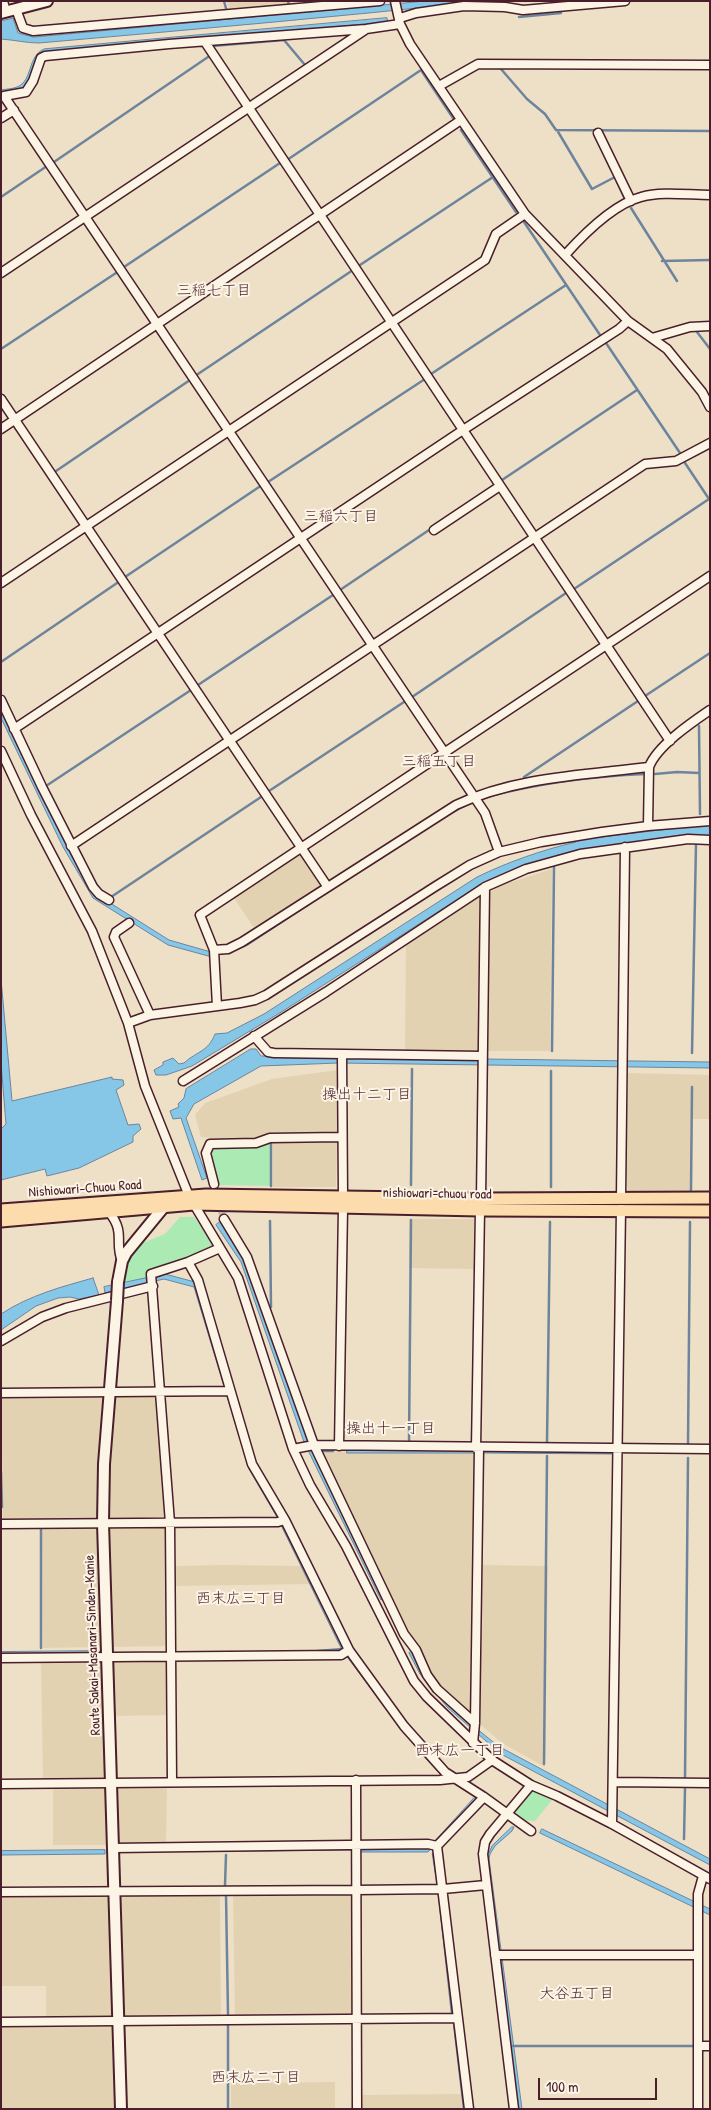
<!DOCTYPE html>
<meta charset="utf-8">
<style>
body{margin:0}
#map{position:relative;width:711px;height:2110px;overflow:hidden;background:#ede0c7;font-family:"Patrick Hand",sans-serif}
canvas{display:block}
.frame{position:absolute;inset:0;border:2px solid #4a1f2b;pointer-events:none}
.scale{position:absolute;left:538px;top:2078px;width:119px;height:22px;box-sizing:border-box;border:2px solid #4a1f2b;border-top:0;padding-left:6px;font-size:15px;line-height:18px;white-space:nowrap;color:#4a1f2b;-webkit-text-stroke:4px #fcf5e5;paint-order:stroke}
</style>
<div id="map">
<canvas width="711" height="2110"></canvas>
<div class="frame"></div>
<div class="scale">100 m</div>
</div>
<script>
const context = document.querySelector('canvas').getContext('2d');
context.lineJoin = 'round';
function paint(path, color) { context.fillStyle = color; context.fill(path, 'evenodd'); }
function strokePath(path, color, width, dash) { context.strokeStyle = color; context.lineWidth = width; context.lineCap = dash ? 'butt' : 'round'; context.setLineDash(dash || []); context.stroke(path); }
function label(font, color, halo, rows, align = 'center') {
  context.font = font + ' "Patrick Hand","Klee One",sans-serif'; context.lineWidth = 4; context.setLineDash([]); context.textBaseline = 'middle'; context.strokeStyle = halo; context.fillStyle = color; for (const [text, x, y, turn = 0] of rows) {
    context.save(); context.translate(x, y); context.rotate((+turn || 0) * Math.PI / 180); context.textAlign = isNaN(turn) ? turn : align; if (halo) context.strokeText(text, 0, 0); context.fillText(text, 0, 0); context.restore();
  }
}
const built = new Path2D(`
 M227,1H286L288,7L231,12Z
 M300,854L303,855L324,885L256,931L234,898Z
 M552,869L550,1051H486L488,894L499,886Z
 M480,895L478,1053L405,1052L406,944Z
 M338,1070L337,1135H273L247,1141L201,1137L195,1115L205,1103L272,1079Z
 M628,1073L710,1075V1119H691L690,1191H628L626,1174Z
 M337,1140L336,1187H273V1141Z
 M409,1219H474V1232H476V1269L409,1268Z
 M118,1395H157L166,1518L164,1519L112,1520L109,1514V1464L113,1398Z
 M1,1397H100L103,1399L99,1461V1515L95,1520L3,1521Z
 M321,1452L474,1453L472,1715L468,1716L440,1689L429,1674Z
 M111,1526H164L166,1528L168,1646L112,1647L109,1529Z
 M42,1527H95L98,1531L102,1645L99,1647L43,1648Z
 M221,1565L301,1566L311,1584L175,1586V1566Z
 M481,1565L548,1566L545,1767L502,1743L481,1725L479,1718Z
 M100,1659L103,1661L106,1775L103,1778L43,1780L41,1660Z
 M166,1659L167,1715L114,1716L112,1660Z
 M167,1785L166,1845H122L118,1842L116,1790L120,1786Z
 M53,1786L102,1787L106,1790L108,1843L106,1845H53Z
 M349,1894L352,1896L353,2013L349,2016L235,2017L233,1895Z
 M105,1895L109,1898L113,2004V2012L110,2017H46V1986H1V1896Z
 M124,1895H220L221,2017H126L123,2014L120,1899Z
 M1,2025L111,2026L115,2109H1Z
 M335,2082V2109H231V2083Z
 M461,2094L462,2109H360V2095Z`);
const green = new Path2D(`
 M271,1141V1186L219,1185L210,1160L212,1148L217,1146Z
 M180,1217H194L214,1245L188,1259L149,1272L147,1279L124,1283L129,1258L140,1244L165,1234Z
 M532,1791L552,1798V1800L535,1821L516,1820L513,1813Z`);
const water = new Path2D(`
 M426,1H485C337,17 188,30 39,43C26,43 15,40 1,39V21L13,18L18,33L33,37Z
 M387,18L388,22L45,53L36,60L26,87L1,93V90C6,89 12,89 17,87C33,81 27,56 44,49Z
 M1,707L99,896L169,940L211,952L212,957L168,945L93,898L63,847L1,718Z
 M710,826V836H685L581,850L504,874L480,885L283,1011L192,1066L166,1075H156L154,1070L163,1065V1062L173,1058L179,1064L184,1063C197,1051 208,1052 215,1034L227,1033L264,1014L477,877C508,862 542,850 576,842V840L685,827Z
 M1,979L12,1101L112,1077V1079L123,1080L124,1085L116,1090L128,1125L139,1124L141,1129L133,1136V1142L79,1168L47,1176L45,1169L1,1180V1129L6,1124L1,1063Z
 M251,1049H256L261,1056L710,1062V1068L338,1063L261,1066L194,1104L186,1118L207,1178L202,1180L181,1118L173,1119L170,1111L179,1107L178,1104L184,1098L186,1089Z
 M220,1222L245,1260L308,1441L385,1598L381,1600L304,1442L241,1262L216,1225Z
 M165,1274L195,1282L249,1464L283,1524L344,1649L401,1726L473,1794L442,1776L427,1760L400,1728L342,1650L278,1519L249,1469L194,1287L164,1279L105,1293L104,1287Z
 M93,1278L99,1295L79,1299L70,1297L58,1298L36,1306L1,1330V1314C30,1295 61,1287 93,1278Z
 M347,1449L474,1451V1453H347Z
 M484,1450L613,1452V1454L484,1453Z
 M99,1651V1654L1,1655V1652Z
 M413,1651L423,1671L471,1724L498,1746L710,1859V1865L501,1754L448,1708L420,1674L409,1653Z
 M477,1795L479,1797L428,1852H360L361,1849L428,1848Z
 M512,1827H514L512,1831L495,1846L490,1854L489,1859L522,2109H517L487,1857L492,1846Z
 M542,1829L710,1909V1915L540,1833Z
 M351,1847V1850L122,1852V1849Z
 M105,1850V1854L1,1855V1851Z`);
const stream = new Path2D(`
 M224,1L227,12
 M288,1L289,5
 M519,17L561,13
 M212,46L284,40L305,65
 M501,69L527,99L545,114L556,130L710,131
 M461,130L516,212
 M557,130L592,189L615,177L625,199
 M287,160L421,70L453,118
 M54,162L208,57
 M1,197L47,166
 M631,208L677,281
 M524,222L600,335
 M662,261L710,260
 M124,267L280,163
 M357,267L493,177
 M697,332L710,349
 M606,343L680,453
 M1,349L119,271
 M431,374L566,285
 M195,376L353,270
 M685,463L709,499
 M56,471L190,380
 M502,480L637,390
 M268,482L425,379
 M125,577L262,485
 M574,589L709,499
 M340,590L432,528
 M1,662L120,581
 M198,685L333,595
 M645,696L710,653
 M412,697L566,593
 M699,726L700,814
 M655,774L677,772L699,773
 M524,780V777L638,701
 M46,786L191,690
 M269,791L404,702
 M482,798C535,784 590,776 646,774
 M449,814L466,805
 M111,897L261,797
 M232,951L248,944L350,877
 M552,1051L554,866
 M692,1053L696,844
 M551,1071V1187
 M271,1141V1186
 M411,1185L412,1069
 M691,1190L692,1087
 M270,1221L271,1307
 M409,1442L411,1220
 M547,1442L550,1222
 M688,1444L690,1222
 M320,1451H333
 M1,1472L2,1507
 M41,1527V1648
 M317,1651L343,1649
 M168,1697V1778
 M544,1764L547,1456
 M685,1778L688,1458
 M684,1839L685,1789
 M433,1854L438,1885
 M225,1885L226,1855
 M439,1894L452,2013
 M226,1895L228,2014
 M454,2023L464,2109
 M228,2025V2109
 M513,2046H696`);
const streetTunnel = new Path2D(`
 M214,1184L224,1219`);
const street = new Path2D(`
 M3,1L6,12
 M395,1L400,24L410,44L525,214L628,321L667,349L702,392L710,407
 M16,9L23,28L33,31L380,1
 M400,18L416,13L464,6L505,7L523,10L625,1
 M400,24L366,29L169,44L45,56L41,58L33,81L26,92L4,96L485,813L499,852
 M205,42L670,741
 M439,86L478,64L710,65
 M1,118L14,110
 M598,133L631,201
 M565,255C583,235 614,204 641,197C662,191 688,195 710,195
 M1,273L365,30
 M652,338L690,327L710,326
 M1,399L327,886
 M1,429L461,120
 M434,530L500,486
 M1,583L485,260L496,234L525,214
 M1,700L42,787L93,887L99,894L109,900
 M14,729L463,430L619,329L628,321
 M1,751L31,815L92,931L128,1023L145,1086L189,1196L238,1278L293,1449L310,1485L346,1546L414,1681L427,1697L492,1760L531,1785L557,1796L612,1824L710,1879
 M648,826L649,767
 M71,846L645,464L676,461L710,443
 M129,923L116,932L114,937L150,1015
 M214,950L228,949L242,942L456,805C515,777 585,775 649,767C657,746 691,723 710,710
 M217,1006L214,950L200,915L710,576
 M128,1023L150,1015L240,1003L255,1000L266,995L436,886L470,865L499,852L541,842L602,832L648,826L710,821
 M254,1036L268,1052L274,1053L482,1056
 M342,1054L343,1196
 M183,1081L326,992L485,887L526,869L580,854L688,839L710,840
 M214,1184L206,1153L210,1144L256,1143L270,1138L341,1137
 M621,1197L625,847
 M481,1199L485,887
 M109,1212C126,1233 114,1242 122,1261
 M224,1219L247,1257L314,1445L404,1634L416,1650L427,1675L437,1689L475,1723
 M188,1262L198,1280L252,1464L285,1520L349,1650L404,1726L445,1772L484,1797L531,1831
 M1,1341L42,1317L66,1308L153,1286
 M1,1393L230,1391
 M339,1446L343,1208
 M476,1448L480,1210
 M293,1449L314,1445L710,1449
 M1,1524L278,1522L285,1520
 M1,1658L341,1655L349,1650
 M473,1743L475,1723L479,1448
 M356,1780L357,2109
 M172,1781L170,1523L151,1274L188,1262L220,1248
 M614,1782L710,1783
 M1,1784L440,1780L468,1777L492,1760
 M612,1824L621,1209
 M437,1846L469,2109
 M437,1846L484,1797
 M113,1848L428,1844L437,1846
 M1,1892L356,1890L443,1889L486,1885
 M495,1955H698
 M1,2022L458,2018
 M699,2046H710
 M514,2109L483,1854L485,1842L490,1834L531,1785
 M698,2109V1894L703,1876`);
const secondary = new Path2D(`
 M1,13L47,1
 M118,1282L122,1261L126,1253L167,1203
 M117,1301L104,1464L103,1523L121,2109`);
const primary = new Path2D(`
 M1,1210L206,1195L481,1199L710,1198
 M1,1221L194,1204L480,1210L710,1211`);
const secondaryBridge = new Path2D(`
 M117,1301L118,1282`);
const streetNames = [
 ["Nishiowari-Chuou Road",85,1189,-4],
 ["nishiowari-chuou road",437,1194,1],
 ["Route Sakai-Masanari-Sinden-Kanie",93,1645,-92]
];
const neighbourhoodNames = [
 ["三稲七丁目",214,291],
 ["三稲六丁目",341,517],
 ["三稲五丁目",439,762],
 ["操出十二丁目",367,1095],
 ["操出十一丁目",391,1429],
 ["西末広三丁目",241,1599],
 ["西末広一丁目",460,1751],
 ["大谷五丁目",577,1994],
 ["西末広二丁目",256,2078]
];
paint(built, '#e3d2b2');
paint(green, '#abeab2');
paint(water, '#86c7e7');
strokePath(water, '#6e849c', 1);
strokePath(stream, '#6e849c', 2.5);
strokePath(streetTunnel, '#ccb9a8', 8, [8, 4]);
strokePath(street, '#4a1f2b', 11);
strokePath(secondary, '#4a1f2b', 14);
strokePath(primary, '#4a1f2b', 15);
strokePath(street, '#fcf5e5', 8);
strokePath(secondary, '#fcf5e5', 10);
strokePath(primary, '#fcdcac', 11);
strokePath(secondaryBridge, '#4a1f2b', 14, []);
strokePath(secondaryBridge, '#fcf5e5', 10);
label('14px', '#4a1f2b', '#fcf5e5', streetNames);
label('15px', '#4a1f2b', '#fcf5e5', neighbourhoodNames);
</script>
